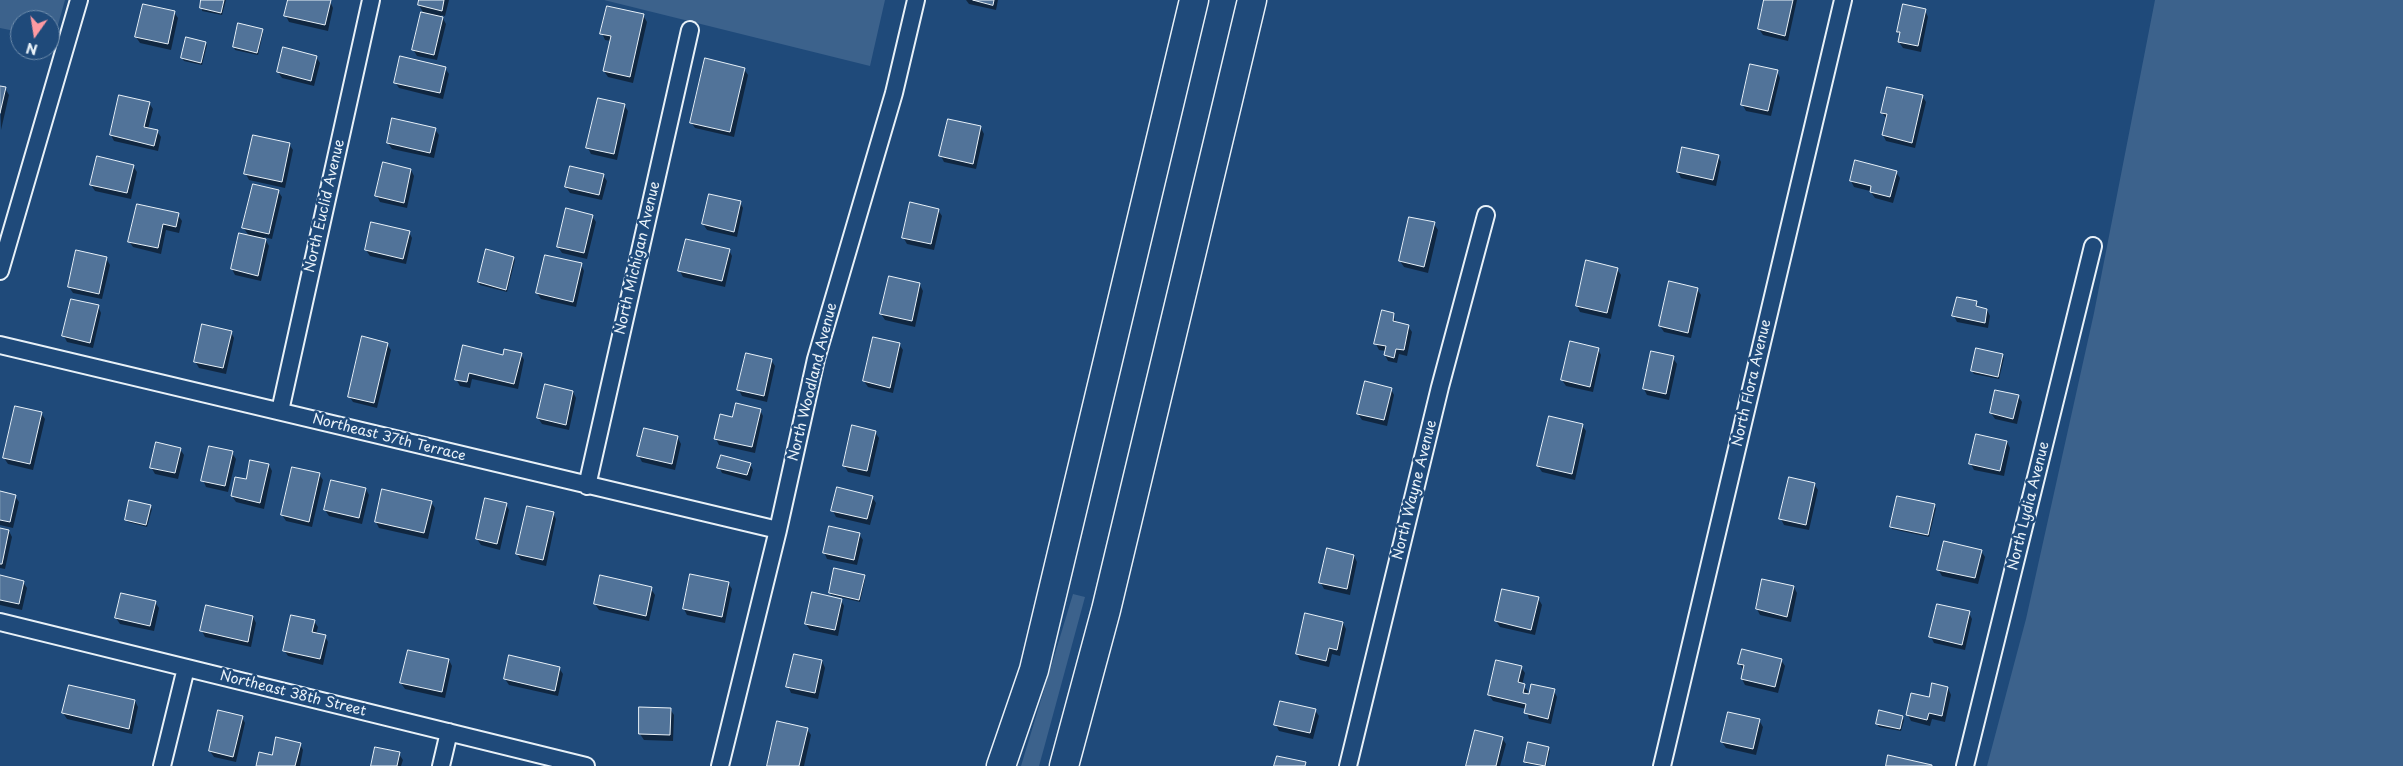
<!DOCTYPE html>
<style>
body{margin:0}
#map{position:relative;width:2403px;height:766px;overflow:hidden;background:#1f4a7a;font-family:"Playpen Sans",sans-serif}
canvas{display:block}
.north{position:absolute;left:10px;top:10px;width:50px;height:50px;box-sizing:border-box;background:#1f4a7a;border:1px solid #6f8dac;border-radius:50%;rotate:193deg;font-size:14px;font-weight:700;line-height:20px;text-align:center;color:#e8f1f8}
.north::after{content:'';display:block;margin:auto;width:18px;height:22px;background:#ff9aa2;clip-path:polygon(50% 0,100% 100%,50% 72%,0 100%)}
</style>
<div id="map">
<canvas width="2403" height="766"></canvas>
<div class="north">N</div>
</div>
<script>
const context = document.querySelector('canvas').getContext('2d');
context.lineJoin = 'round';
function paint(path, color) { context.fillStyle = color; context.fill(path, 'evenodd'); }
function strokePath(path, color, width, dash) { context.strokeStyle = color; context.lineWidth = width; context.lineCap = dash ? 'butt' : 'round'; context.setLineDash(dash || []); context.stroke(path); }
function label(font, color, halo, rows, align = 'center') {
  context.font = font + ' "Playpen Sans",sans-serif'; context.lineWidth = 5; context.setLineDash([]); context.textBaseline = 'middle'; context.strokeStyle = halo; context.fillStyle = color; for (const [text, x, y, turn = 0] of rows) {
    context.save(); context.translate(x, y); context.rotate((+turn || 0) * Math.PI / 180); context.textAlign = isNaN(turn) ? turn : align; if (halo) context.strokeText(text, 0, 0); context.fillText(text, 0, 0); context.restore();
  }
}
const green = new Path2D(`
 M0,0H65L54,39H50V20H20V32L0,28Z
 M604,0H885L870,66Z
 M2155,0H2403V766H1987L2026,619L2094,313Z
 M1073,594L1085,597L1044,748L1039,766H1021Z`);
const shadow = new Path2D(`
 M203,0H226L222,15L202,11Z
 M289,0L330,1L333,8L328,31L289,22L286,16Z
 M420,0H449L445,16L441,15L446,24L437,60L417,56L413,49L424,14L419,5Z
 M966,0H998L996,10L969,4Z
 M1766,0H1797L1788,41L1763,35L1759,29Z
 M1925,10L1928,17L1921,52L1903,48L1899,42L1900,36L1898,32Z
 M174,12L178,18L171,50L140,43L136,37Z
 M643,15L647,22L633,83L608,77L604,71L611,41L605,40L602,33Z
 M262,30L263,33L258,55L235,50L234,47Z
 M205,43L207,45L202,65L184,61L182,58Z
 M316,57L320,63L314,86L282,78L278,72Z
 M445,68L449,74L443,99L399,88L395,82Z
 M744,69L748,75L734,137L695,128L691,122Z
 M1777,71L1780,78L1771,116L1746,111L1742,104Z
 M0,87L5,88L9,95L1,130Z
 M120,96L149,103L153,109L148,129L157,131L161,137L158,151L114,141L111,135Z
 M1922,96L1926,102L1915,148L1886,141L1883,135L1887,119L1882,113Z
 M624,105L628,111L617,160L591,154L588,148Z
 M981,128L984,134L976,169L944,162L941,156Z
 M435,129L439,135L434,158L392,149L388,143Z
 M289,144L293,150L285,188L249,180L246,174Z
 M1718,156L1721,162L1716,186L1681,178L1678,172Z
 M133,166L137,172L131,199L95,191L91,185Z
 M411,170L414,176L407,208L380,202L377,196Z
 M1896,172L1900,178L1893,203L1875,198L1870,191L1854,187L1851,181Z
 M603,175L607,181L602,200L570,193L566,187Z
 M278,191L282,197L272,239L264,237L269,246L261,281L235,275L232,269L249,236L243,227Z
 M740,202L743,208L737,237L707,230L703,224Z
 M938,210L942,216L934,250L907,244L903,237Z
 M178,215L182,221L179,233L166,230L161,254L133,247L129,241Z
 M592,216L596,222L587,259L562,253L558,247Z
 M1434,224L1438,230L1428,273L1404,267L1400,261Z
 M409,232L412,238L406,264L370,256L366,250Z
 M729,250L732,256L725,287L683,277L680,271Z
 M106,258L110,265L102,299L73,293L69,287Z
 M513,258L515,260L507,292L480,285L479,282Z
 M581,264L584,271L576,307L541,299L537,293Z
 M1617,269L1621,275L1611,319L1580,312L1577,306Z
 M920,285L923,291L915,327L885,320L881,314Z
 M1697,289L1701,295L1691,338L1664,332L1660,326Z
 M1976,302L1979,309L1987,310L1990,316L1988,328L1957,322L1954,316Z
 M98,306L101,313L93,348L67,342L64,336Z
 M1393,314L1396,323L1408,326L1412,332L1407,356L1399,354L1397,363L1388,361L1385,355L1386,351L1379,350L1376,344Z
 M231,332L234,338L226,374L199,368L195,361Z
 M387,344L391,350L377,408L353,402L349,396Z
 M899,344L903,350L893,393L868,387L864,381Z
 M464,347L504,356L521,354L524,360L518,389L472,379L470,388L460,386L456,379Z
 M1598,349L1601,355L1593,392L1566,386L1562,380Z
 M2003,356L2004,358L1999,379L1974,374L1972,371Z
 M1673,358L1677,364L1669,400L1647,395L1644,389Z
 M771,360L775,366L767,402L742,396L739,390Z
 M1391,389L1394,395L1387,426L1362,420L1358,414Z
 M573,392L576,398L569,430L542,424L538,418Z
 M2018,396L2022,402L2017,424L1995,419L1991,413Z
 M760,410L763,416L755,453L719,445L716,439L733,418Z
 M41,413L45,419L33,470L8,464L4,458Z
 M1582,425L1586,431L1575,480L1542,472L1538,466Z
 M875,432L879,438L870,477L848,472L844,465Z
 M678,438L681,444L675,470L642,462L639,456Z
 M2007,442L2010,448L2004,476L1974,470L1971,464Z
 M180,449L184,455L178,479L155,474L151,467Z
 M232,453L236,459L228,492L206,487L203,480Z
 M750,464L753,470L750,481L722,473L719,467Z
 M269,465L272,471L264,509L236,502L232,496L247,480Z
 M319,474L323,480L312,527L286,521L282,515Z
 M1814,484L1818,490L1809,530L1784,525L1781,519Z
 M366,489L369,495L362,524L329,516L325,510Z
 M0,493L15,496L19,502L13,528L0,525Z
 M872,497L876,503L870,525L836,517L833,511Z
 M431,502L435,508L428,539L379,528L376,522Z
 M506,504L509,510L500,550L481,545L477,539Z
 M150,506L152,509L147,527L128,522L126,520Z
 M1934,506L1936,508L1929,537L1892,529L1891,527Z
 M553,513L556,519L546,566L521,560L517,554Z
 M0,529L9,531L12,537L5,569L0,568Z
 M859,534L863,540L857,565L827,559L824,552Z
 M1981,551L1985,557L1978,584L1942,576L1938,569Z
 M1354,556L1357,562L1350,595L1324,589L1321,583Z
 M0,576L23,582L27,588L22,610L0,605Z
 M864,576L865,579L860,602L831,595L830,592Z
 M728,583L732,589L725,623L687,615L684,609Z
 M1794,587L1797,593L1791,622L1760,615L1757,609Z
 M651,589L655,595L649,621L599,610L595,604Z
 M1538,598L1542,605L1535,635L1500,627L1496,621Z
 M841,600L844,606L838,636L810,630L806,624Z
 M155,602L159,608L154,631L120,624L116,618Z
 M1969,613L1972,619L1965,650L1934,643L1931,637Z
 M1306,614L1343,623L1346,629L1340,656L1332,654L1329,667L1300,660L1297,654Z
 M253,617L256,623L251,647L205,637L202,631Z
 M314,621L318,627L316,634L325,636L328,642L323,665L288,656L284,650Z
 M449,660L452,666L445,698L405,689L401,683Z
 M1781,660L1785,666L1778,693L1745,685L1742,679L1743,670L1740,664Z
 M822,661L825,668L818,699L791,693L788,686Z
 M1521,667L1525,673L1522,685L1528,691L1527,695L1554,691L1557,697L1551,724L1529,719L1526,709L1493,701L1489,695Z
 M559,668L563,674L558,696L509,685L505,679Z
 M1948,688L1951,695L1945,722L1932,719L1930,726L1911,721L1908,715L1930,698Z
 M135,701L138,707L132,734L67,719L63,713Z
 M641,709H670L674,715L673,741L644,740L640,734Z
 M1315,710L1319,716L1313,739L1279,731L1276,725Z
 M242,717L245,723L236,762L214,757L210,751Z
 M1902,717L1904,720L1901,731L1879,727L1877,724Z
 M1759,720L1763,727L1756,755L1726,748L1722,742Z
 M807,729L811,735L804,766H768Z
 M1502,738L1506,744L1500,766H1468Z
 M300,744L303,750L300,766H257Z
 M1548,748L1550,751L1546,766L1527,764L1525,762Z
 M399,754L403,760L401,766H372Z`);
const building = new Path2D(`
 M201,0H224L221,13L200,8Z
 M288,0H331L325,25L284,16Z
 M419,0H444L442,11L418,5Z
 M973,0H994L993,5Z
 M1764,0H1793L1785,36L1758,29Z
 M143,4L175,11L168,44L135,37Z
 M1903,4L1926,9L1918,46L1898,42L1900,32H1897Z
 M607,6L644,14L630,77L603,71L611,36L600,34Z
 M421,12L443,17L434,55L412,50Z
 M238,23L263,29L257,53L233,47Z
 M186,37L206,42L201,63L181,58Z
 M283,47L317,56L311,81L277,72Z
 M400,56L446,67L440,93L394,83Z
 M705,58L745,68L730,132L690,123Z
 M1750,64L1778,70L1768,111L1741,105Z
 M0,86L6,87L0,113Z
 M1887,87L1923,95L1912,143L1882,135L1887,114L1881,113Z
 M119,95L150,102L144,127L158,130L154,146L110,135Z
 M598,98L625,104L614,154L586,148Z
 M392,118L436,128L430,153L387,143Z
 M948,119L981,126L973,164L939,156Z
 M253,135L290,143L282,182L244,174Z
 M1682,147L1719,155L1713,180L1677,172Z
 M97,156L134,165L127,193L90,185Z
 M1855,160L1897,171L1890,197L1870,192L1871,186L1850,181Z
 M383,162L411,169L404,203L375,196Z
 M570,166L604,174L599,195L565,187Z
 M253,184L279,190L269,234L242,228Z
 M709,194L741,201L734,232L702,224Z
 M910,202L939,209L931,244L902,238Z
 M137,204L179,213L176,227L163,224L158,248L128,242Z
 M566,208L593,215L584,253L557,247Z
 M1409,217L1435,222L1424,267L1399,261Z
 M371,222L410,231L403,259L365,250Z
 M239,233L266,239L258,276L231,269Z
 M686,239L730,249L722,281L678,271Z
 M486,249L514,257L506,290L478,282Z
 M76,250L107,257L99,294L68,287Z
 M545,255L582,263L573,302L536,293Z
 M1586,260L1618,268L1607,313L1576,306Z
 M889,276L920,283L912,321L880,314Z
 M1669,281L1698,288L1688,333L1659,326Z
 M1957,297L1977,301L1976,306L1987,309L1985,323L1952,316Z
 M71,299L99,305L90,343L62,336Z
 M1382,310L1394,313L1393,321L1409,325L1404,350L1396,349L1394,358L1384,355L1386,346L1374,344Z
 M202,324L232,331L223,368L194,362Z
 M362,336L388,343L374,403L348,397Z
 M873,337L900,343L890,388L863,381Z
 M1570,341L1599,348L1590,387L1561,380Z
 M463,345L503,355L504,349L522,353L514,384L469,373L467,382L455,380Z
 M1976,348L2003,354L1998,377L1971,371Z
 M1651,351L1674,356L1666,394L1643,389Z
 M746,353L772,359L764,396L737,390Z
 M1365,381L1392,388L1384,420L1357,414Z
 M545,384L573,391L566,425L537,418Z
 M1995,390L2019,395L2013,419L1990,413Z
 M736,403L761,409L752,447L714,439L720,414L732,417Z
 M15,406L42,412L30,464L3,458Z
 M1549,416L1583,424L1572,474L1537,466Z
 M852,425L876,431L867,471L843,466Z
 M644,428L678,436L672,464L637,456Z
 M1976,434L2007,441L2000,471L1969,464Z
 M156,442L181,448L175,473L150,468Z
 M209,446L233,451L225,486L201,481Z
 M721,455L751,463L747,475L717,468Z
 M250,460L269,464L260,503L231,496L235,477L246,479Z
 M292,467L320,473L309,522L281,515Z
 M1789,477L1815,483L1806,525L1779,519Z
 M331,480L366,488L359,518L324,510Z
 M837,487L873,496L867,519L831,511Z
 M382,489L432,501L424,533L375,522Z
 M0,491L16,495L10,522L0,520Z
 M1897,496L1935,504L1928,535L1890,527Z
 M485,498L507,503L497,544L476,539Z
 M129,500L151,505L146,525L125,520Z
 M527,506L554,512L543,560L516,554Z
 M829,526L860,533L854,560L823,553Z
 M0,528L9,530L2,564H0Z
 M1944,541L1982,550L1975,578L1937,570Z
 M1327,548L1354,555L1347,589L1319,583Z
 M834,568L865,575L859,600L829,593Z
 M690,574L729,582L722,617L683,609Z
 M0,575L24,581L19,604L0,600Z
 M600,575L652,587L646,616L594,604Z
 M1762,579L1794,586L1787,617L1756,609Z
 M1502,589L1539,597L1531,630L1495,621Z
 M812,592L842,599L835,630L805,624Z
 M121,593L156,601L150,626L115,618Z
 M1937,604L1970,611L1962,645L1929,637Z
 M206,605L253,616L248,642L200,631Z
 M1305,613L1343,622L1337,650L1329,648L1326,661L1296,654Z
 M291,615L315,620L312,632L326,635L320,659L283,651Z
 M1742,649L1782,659L1775,687L1741,679L1744,665L1738,664Z
 M408,650L449,659L442,692L400,683Z
 M794,654L822,660L815,693L786,687Z
 M509,655L560,667L555,691L504,679Z
 M1496,660L1522,666L1518,682L1525,684L1523,693L1529,694L1531,684L1555,689L1548,719L1524,713L1526,704L1488,695Z
 M1932,683L1948,687L1942,716L1929,713L1927,720L1906,715L1911,693L1929,697Z
 M69,685L135,700L129,729L62,713Z
 M1280,701L1316,709L1310,733L1274,725Z
 M639,707L671,708L670,735L639,734Z
 M218,710L243,716L233,757L209,751Z
 M1879,710L1903,716L1900,729L1876,724Z
 M1728,712L1760,719L1753,749L1721,742Z
 M777,721L808,728L799,766H767Z
 M1475,730L1503,737L1496,766H1466Z
 M276,737L301,743L295,766H256L259,752L272,755Z
 M1528,742L1549,747L1545,766L1524,762Z
 M375,747L400,752L397,766H371Z
 M1888,755L1932,765V766H1886Z
 M1277,756L1306,762L1305,766H1274Z`);
const minor = new Path2D(`
 M0,271L79,0
 M0,345L778,530
 M280,411L371,0
 M587,486L690,30
 M0,622L586,766
 M162,766L186,668
 M441,766L449,732
 M720,766L778,530L816,359L894,93L916,0
 M1348,766L1440,387L1486,215
 M1662,766L1843,0
 M1965,766L2093,246`);
const motorway = new Path2D(`
 M1001,766L1034,670L1194,0
 M1064,766L1106,610L1252,0`);
const streetNames = [
 ["North Euclid Avenue",325,206,-77],
 ["North Michigan Avenue",638,258,-77],
 ["North Woodland Avenue",813,382,-76],
 ["North Flora Avenue",1752,383,-77],
 ["Northeast 37th Terrace",389,438,14],
 ["North Wayne Avenue",1415,490,-76],
 ["North Lydia Avenue",2029,506,-76],
 ["Northeast 38th Street",293,694,14]
];
paint(green, '#3c628c');
paint(shadow, '#0007');
paint(building, '#517399');
strokePath(building, '#e8f1f8', 1);
strokePath(minor, '#e8f1f8', 20);
strokePath(motorway, '#e8f1f8', 31);
strokePath(minor, '#1f4a7a', 16);
strokePath(motorway, '#1f4a7a', 28);
label('14px', '#e8f1f8', '#1f4a7a', streetNames);
</script>
